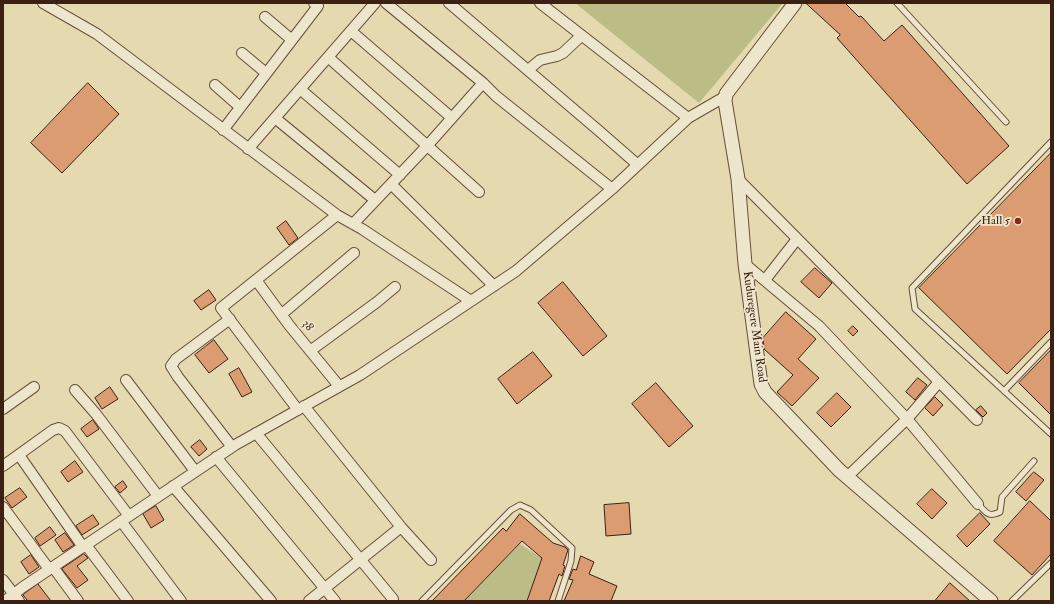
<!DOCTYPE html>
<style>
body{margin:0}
#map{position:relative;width:1054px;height:604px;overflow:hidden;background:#e5d9b0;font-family:"IM FELL Double Pica",serif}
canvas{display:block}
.frame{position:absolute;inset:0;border:4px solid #3c2014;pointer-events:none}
</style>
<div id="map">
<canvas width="1054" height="604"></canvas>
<div class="frame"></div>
</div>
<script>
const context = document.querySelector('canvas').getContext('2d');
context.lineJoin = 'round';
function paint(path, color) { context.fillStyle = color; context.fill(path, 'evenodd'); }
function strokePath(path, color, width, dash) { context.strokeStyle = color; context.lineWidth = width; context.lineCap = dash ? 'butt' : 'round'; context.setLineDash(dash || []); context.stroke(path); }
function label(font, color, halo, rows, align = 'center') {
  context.font = font + ' "IM FELL Double Pica",serif'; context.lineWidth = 3.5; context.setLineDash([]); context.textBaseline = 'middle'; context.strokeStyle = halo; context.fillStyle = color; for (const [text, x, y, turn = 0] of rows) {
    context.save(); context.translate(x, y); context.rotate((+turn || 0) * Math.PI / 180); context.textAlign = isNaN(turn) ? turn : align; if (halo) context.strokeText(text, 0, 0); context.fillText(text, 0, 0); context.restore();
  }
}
const green = new Path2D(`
 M575,3H780L782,4L699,103Z
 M520,544L542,558L527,601H464Z`);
const building = new Path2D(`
 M806,3H845L859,17L861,16L884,41L902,25L1009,146L967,184L837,38L840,35Z
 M88,83L119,114L62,173L31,143Z
 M1051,153V329L1007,374L919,288Z
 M286,221L298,238L289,245L277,228Z
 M815,268L832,283L819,298L801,282Z
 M563,282L607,336L583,356L538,303Z
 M209,290L216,300L201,310L194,301Z
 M786,312L816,339L798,359L819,378L792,406L777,392L793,375L764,349L763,338Z
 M853,326L858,331L853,336L848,331Z
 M214,340L228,359L209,373L195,355Z
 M1051,350V415L1019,383Z
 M533,352L552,376L517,404L498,379Z
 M239,368L252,392L242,397L229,374Z
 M918,378L927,385L915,400L906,392Z
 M656,383L693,426L669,447L632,404Z
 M110,387L118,399L102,409L95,398Z
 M837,393L851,407L831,427L817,413Z
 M935,397L943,405L933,416L925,408Z
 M981,406L987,413L983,417L976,410Z
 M93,420L99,429L87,437L81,429Z
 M200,440L207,449L199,456L191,447Z
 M75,461L83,472L68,482L61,472Z
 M1034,472L1044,480L1026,501L1016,492Z
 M123,481L127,487L120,493L115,487Z
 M20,488L27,497L12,508L5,498Z
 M932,489L947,503L932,519L917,504Z
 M1030,501L1051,521V554L1032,575L994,541Z
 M629,503L631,534L606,536L604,505Z
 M156,506L164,520L151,528L143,514Z
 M980,513L990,524L967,547L957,536Z
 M520,514L553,543L565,547L568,550L563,565L565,566L562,576L559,574L549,601H527L542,558L522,541L464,601H432L503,528L506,531Z
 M93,515L99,524L82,535L76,526Z
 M50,527L56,535L40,546L35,538Z
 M65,533L74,545L63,552L55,540Z
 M84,554L88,558L77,566L88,580L77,588L62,569Z
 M31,555L39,567L29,574L21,562Z
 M581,556L594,562L589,574L617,586L611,601H564L573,580L569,579L573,569L576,570Z
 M950,583L970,601H935Z
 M38,584L51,601H28L23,595Z`);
const service = new Path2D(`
 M897,3L1006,122
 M1051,142L912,288L915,309L1051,434
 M1004,391L1051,342
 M978,504C986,512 988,518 1000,512L1002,497L1034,461
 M422,601L511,510L520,505L531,510L572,548L571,561L558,601
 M1012,601L1051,563`);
const minor = new Path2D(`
 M43,3L97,34L337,215L362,229L471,301
 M386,3L483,83L496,96L612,189
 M449,3L598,130L638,165
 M540,3L688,118
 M265,17L292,40
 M351,31L452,118
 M242,53L266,73
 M328,57L479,192
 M528,70L540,60L557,56L563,53L581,36
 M215,85L240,107
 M300,89L400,175
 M275,118L375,200
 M223,130L318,6L314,3
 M248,149L375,3
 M738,179L977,420
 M391,184L494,286
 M353,224L427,146L483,83
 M745,264L819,326L907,419L978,504
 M256,280L289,325L339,386
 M765,280L797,239
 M282,314L354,253
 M230,319L176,359L171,366L178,377L232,447
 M310,351L377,302L395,287
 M126,380L195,471
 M75,390L96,414L158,496
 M304,406L401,527L431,560
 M3,409L34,387
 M298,410L221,308L337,215
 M256,433L393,599
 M19,455L83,547
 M216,457L335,601
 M3,466L53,430L59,428L65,431L129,516
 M847,477L907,419L939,382
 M173,486L271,601
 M3,507L49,569
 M121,521L181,601
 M86,545L128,601
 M53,567L78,601
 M3,580L19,601
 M5,601L23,587L235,445L360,375L516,271L612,189L688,118L726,96
 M309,601L401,527`);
const tertiary = new Path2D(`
 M795,3L726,94L725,101L738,179L745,264L761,384L765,392L839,470L991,601`);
const markers = [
 [1018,221,4,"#8f2418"]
];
const poiNames = [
 ["Hall 5",1010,221]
];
const streetNames = [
 ["38",307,326,51],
 ["Kuduregere Main Road",754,327,82]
];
paint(green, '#bcbd86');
paint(building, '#da9c70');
strokePath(building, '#3c2014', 1);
strokePath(service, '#664e3b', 7);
strokePath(minor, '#664e3b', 12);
strokePath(tertiary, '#664e3b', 15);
strokePath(service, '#eee6cc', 5);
strokePath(minor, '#eee6cc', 10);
strokePath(tertiary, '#eee6cc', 13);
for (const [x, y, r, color] of markers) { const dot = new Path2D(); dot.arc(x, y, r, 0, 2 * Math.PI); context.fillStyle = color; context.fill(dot); strokePath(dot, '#eee6cc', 1.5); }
label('12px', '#3c2014', '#eee6cc', poiNames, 'right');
label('12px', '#3c2014', '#eee6cc', streetNames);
</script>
